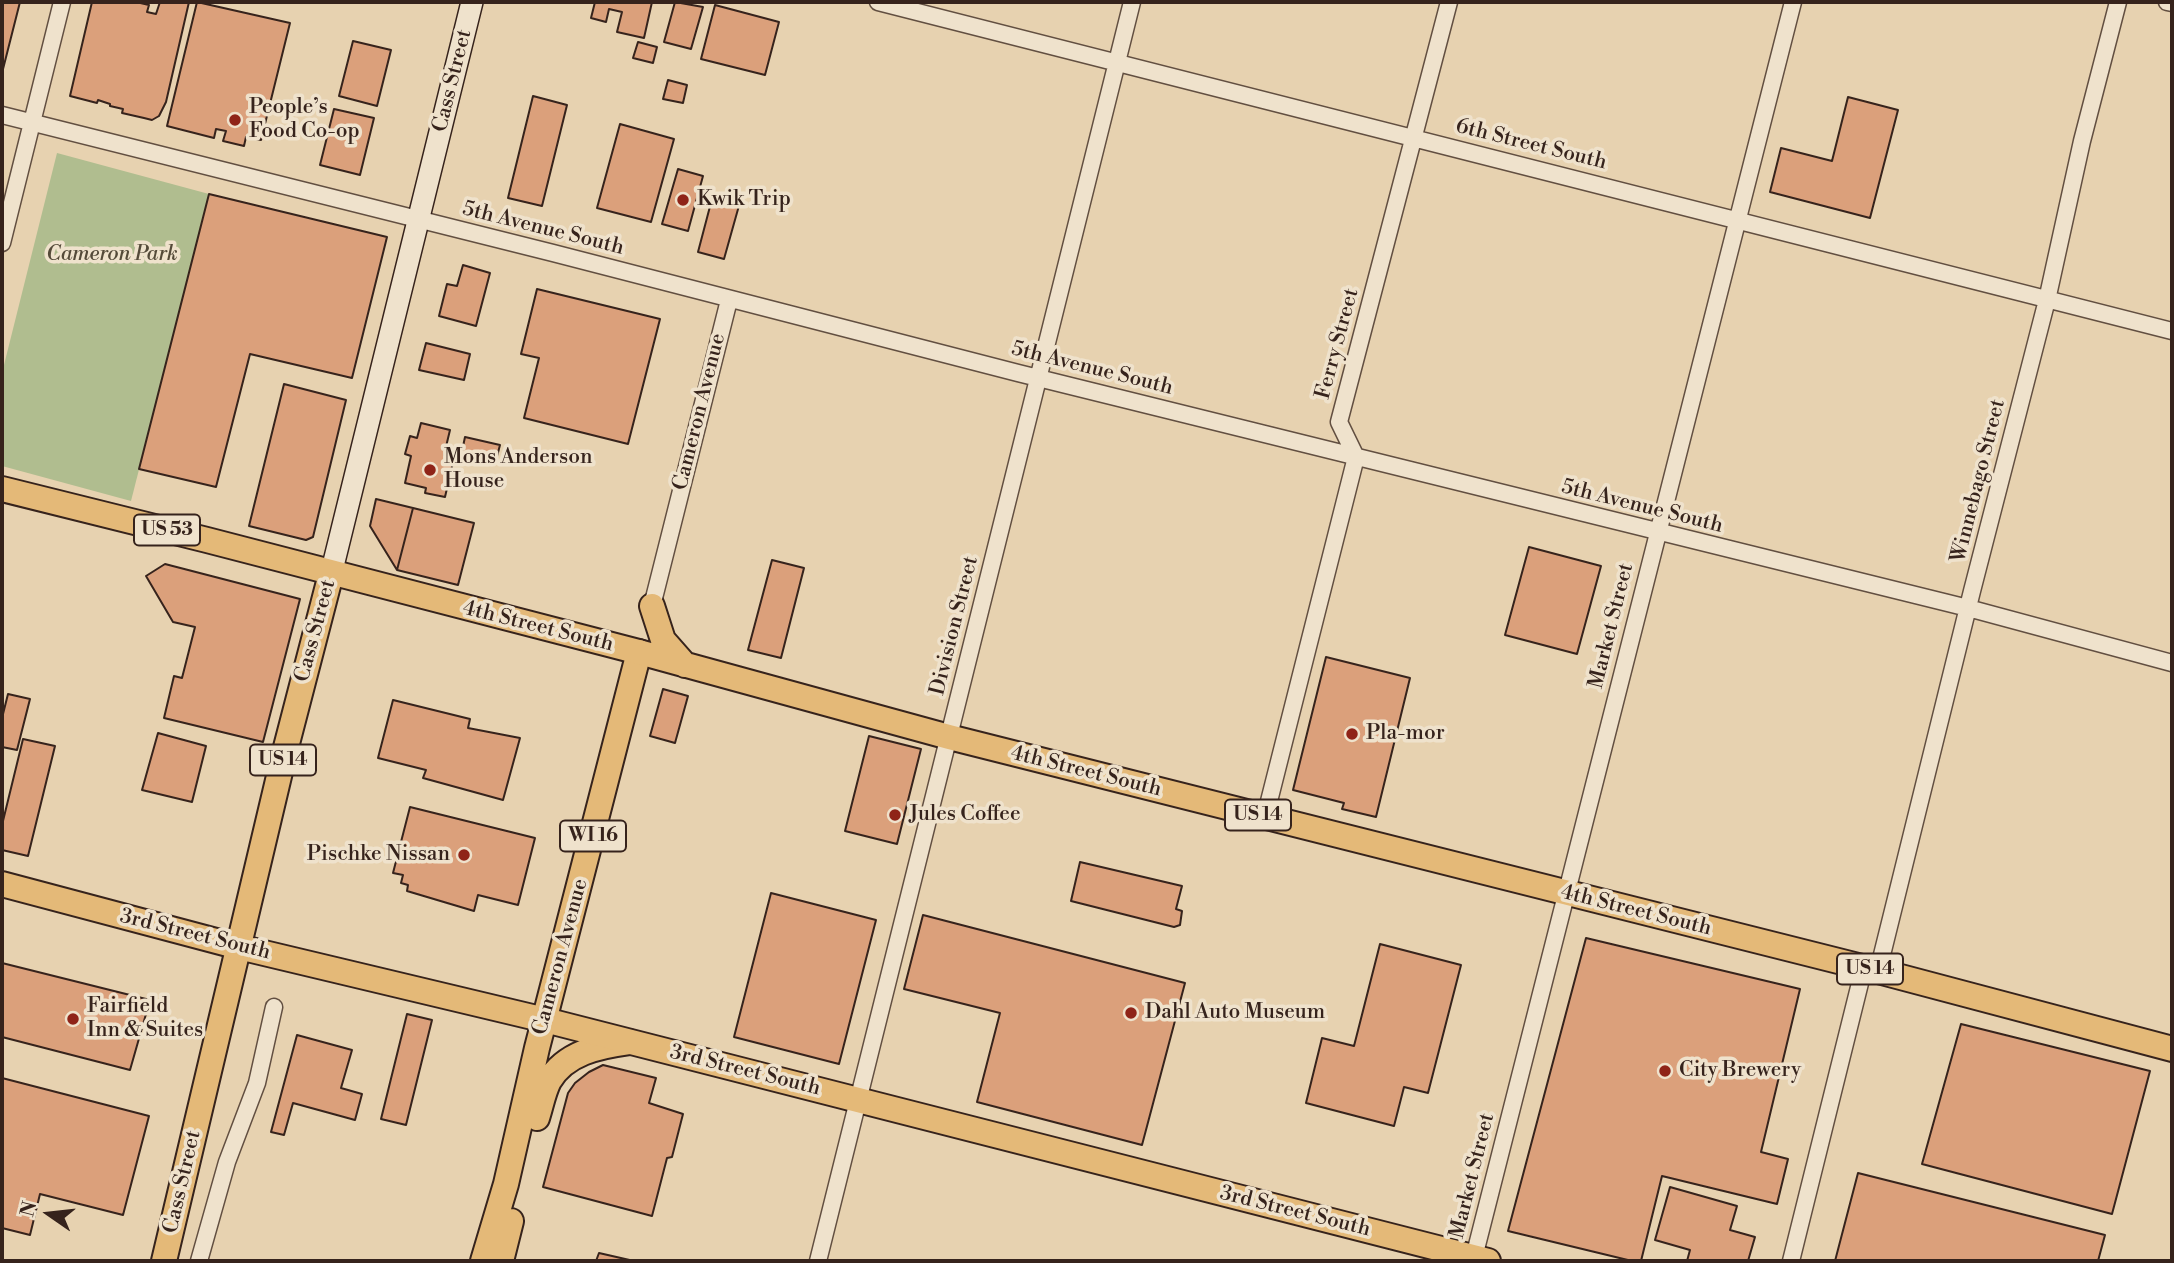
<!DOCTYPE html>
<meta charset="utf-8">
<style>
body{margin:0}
#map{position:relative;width:2174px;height:1263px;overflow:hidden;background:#e7d2b0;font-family:"Libre Bodoni",serif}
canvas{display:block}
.frame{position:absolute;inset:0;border:4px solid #36231c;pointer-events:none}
.north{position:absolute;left:14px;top:1179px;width:70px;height:70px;-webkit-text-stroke:5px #efe2cc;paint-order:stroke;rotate:284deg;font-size:19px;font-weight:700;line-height:28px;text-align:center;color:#36231c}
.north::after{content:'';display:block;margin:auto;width:24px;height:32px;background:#36231c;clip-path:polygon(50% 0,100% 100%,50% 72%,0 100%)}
</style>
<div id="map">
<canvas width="2174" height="1263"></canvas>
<div class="frame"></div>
<div class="north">N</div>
</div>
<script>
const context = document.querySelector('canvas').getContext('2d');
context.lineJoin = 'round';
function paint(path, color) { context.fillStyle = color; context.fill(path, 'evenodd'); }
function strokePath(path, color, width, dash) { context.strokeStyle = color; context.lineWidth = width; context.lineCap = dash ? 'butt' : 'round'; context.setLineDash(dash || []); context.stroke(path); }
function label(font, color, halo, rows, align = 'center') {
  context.font = font + ' "Libre Bodoni",serif'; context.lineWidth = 7; context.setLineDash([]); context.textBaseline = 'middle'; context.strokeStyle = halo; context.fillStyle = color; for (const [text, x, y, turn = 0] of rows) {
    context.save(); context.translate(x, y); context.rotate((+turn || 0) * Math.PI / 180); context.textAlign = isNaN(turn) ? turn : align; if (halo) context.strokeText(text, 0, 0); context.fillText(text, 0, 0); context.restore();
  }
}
const green = new Path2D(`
 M57,153L209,194L131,501L2,466V373Z`);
const building = new Path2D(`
 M2,2H20L2,73Z
 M92,2H136L149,5L147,12L156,14L160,2H189L166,102L159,116L152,120L144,118L122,113L123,109L110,106V104L98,100L97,103L70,96Z
 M197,2L290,23L261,140L246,137L244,146L223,141L226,131L216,129L214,138L167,126Z
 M595,2H652L644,38L617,32L622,12L609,9L606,22L591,18Z
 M675,2L703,7L691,49L664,42Z
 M715,5L779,22L765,75L701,59Z
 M353,41L391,50L377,106L339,96Z
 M638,42L657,47L653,63L633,58Z
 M668,80L687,85L683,103L663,99Z
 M533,96L567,105L542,206L508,198Z
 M1848,97L1898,110L1870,218L1770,192L1781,148L1832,161Z
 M334,109L374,118L360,175L320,165Z
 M620,124L674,139L651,222L597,208Z
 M678,169L703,176L688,231L662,224Z
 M209,194L387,237L352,378L250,354L216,487L139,469Z
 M713,195L740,202L724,259L698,252Z
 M463,265L490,273L476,326L439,316L447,284L457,286Z
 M537,289L660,319L628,444L524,418L539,358L521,354Z
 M426,343L470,354L464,380L419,370Z
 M284,384L346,400L313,537L306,540L249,526Z
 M421,423L450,430L444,455L454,458L445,497L425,493L426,488L405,483L411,456L405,454L410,436L417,438Z
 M465,437L500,445L495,464L461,456Z
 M376,499L413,508L397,570L370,526Z
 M413,508L474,523L458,585L397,570Z
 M1529,547L1601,566L1577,654L1505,635Z
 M772,560L804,568L781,658L748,650Z
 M165,564L300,599L263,742L164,718L174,676L182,678L195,627L173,622L146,576Z
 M1326,657L1410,678L1376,817L1342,809L1344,803L1293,790Z
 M663,689L688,696L675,743L650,736Z
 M8,694L30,699L17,750L2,747V718Z
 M393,700L470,719L468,728L520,738L503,800L423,778L426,770L378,758Z
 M158,733L206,746L192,802L142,790Z
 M869,736L921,749L897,844L845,831Z
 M23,739L55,746L28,856L2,850V825Z
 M410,807L535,838L518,905L478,895L474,911L407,891L408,885L401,883L403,875L393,873Z
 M1080,862L1182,886L1176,909L1182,911L1180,925L1174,927L1071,901Z
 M771,893L876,920L839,1064L734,1037Z
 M923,915L1185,983L1142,1145L977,1102L1000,1013L904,989Z
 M1586,938L1800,989L1761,1152L1788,1159L1777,1204L1662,1176L1641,1261H1632L1508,1231Z
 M1380,944L1461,965L1428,1093L1404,1087L1394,1126L1306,1103L1322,1038L1354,1046Z
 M2,963L150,1000L130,1070L2,1037Z
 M407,1014L432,1020L406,1125L381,1119Z
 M1961,1024L2150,1071L2112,1214L1922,1164Z
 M297,1035L352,1050L341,1088L362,1094L355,1120L293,1103L284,1135L271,1132Z
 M603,1065L656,1078L649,1103L683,1114L672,1157L667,1158L652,1216L543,1187L568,1093L575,1083L589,1072Z
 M2,1078L149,1116L123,1215L40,1194L30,1235L2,1228Z
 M1858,1173L2105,1235L2098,1261H1835Z
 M1670,1187L1737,1206L1730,1230L1755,1237L1748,1261H1687L1690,1250L1655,1240Z
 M599,1253L634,1261H596Z`);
const minor = new Path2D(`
 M878,2L2172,331
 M2167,2L2172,3
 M2,115L553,253L1018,373L1968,608L2172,663
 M2,243L62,2
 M652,606L729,300
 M1265,817L1356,457L1339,422L1449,2
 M1878,971L1972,591L2047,300L2082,141L2118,2
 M199,1261L227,1162L257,1083L274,1007
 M818,1261L1132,2
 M1473,1261L1793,2
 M1791,1261L1864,967`);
const secondary = new Path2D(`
 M331,574L472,2`);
const primary = new Path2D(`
 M537,1118C541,1106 543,1093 549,1081C565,1053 599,1046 629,1042
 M164,1261L284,755L331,574
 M483,1261L506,1184L537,1048L639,652
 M501,1261L511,1221`);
const trunk = new Path2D(`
 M2,489L207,540L639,652L949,737L1878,971L2172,1049
 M652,606L663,640L685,665
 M2,884L239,947L545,1020L1488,1261`);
const markers = [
 [235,120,7,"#8f2418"],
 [683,200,7,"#8f2418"],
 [430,470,7,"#8f2418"],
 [1352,734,7,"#8f2418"],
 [895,815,7,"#8f2418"],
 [464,855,7,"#8f2418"],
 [1131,1013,7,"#8f2418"],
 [73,1019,7,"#8f2418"],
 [1665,1071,7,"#8f2418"]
];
const shields = [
 [167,530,66],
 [283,760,66],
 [1258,815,66],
 [593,836,66],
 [1870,969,66]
];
const shieldNames = [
 ["US 53",167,530],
 ["US 14",283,760],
 ["US 14",1258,815],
 ["WI 16",593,836],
 ["US 14",1870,969]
];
const streetNames = [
 ["Cass Street",453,81,-76],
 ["6th Street South",1531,145,14],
 ["5th Avenue South",543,229,14],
 ["Ferry Street",1338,344,-75],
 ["5th Avenue South",1092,369,14],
 ["Cameron Avenue",700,412,-76],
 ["Winnebago Street",1979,481,-76],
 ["5th Avenue South",1642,507,14],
 ["Division Street",955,626,-76],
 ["Market Street",1612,626,-76],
 ["4th Street South",538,627,14],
 ["Cass Street",316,631,-75],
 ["4th Street South",1086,772,14],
 ["4th Street South",1636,911,14],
 ["3rd Street South",195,935,14],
 ["Cameron Avenue",561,957,-75],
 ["3rd Street South",745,1071,14],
 ["Market Street",1473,1176,-76],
 ["Cass Street",183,1182,-77],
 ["3rd Street South",1295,1212,14]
];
const poiNames = [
 ["People’s",249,108],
 ["Food Co-op",249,132],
 ["Kwik Trip",697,200],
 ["Mons Anderson",444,458],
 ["House",444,482],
 ["Pla-mor",1366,734],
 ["Jules Coffee",909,815],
 ["Pischke Nissan",450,855,"right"],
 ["Fairfield",87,1007],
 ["Inn & Suites",87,1031],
 ["Dahl Auto Museum",1145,1013],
 ["City Brewery",1679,1071]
];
const parkNames = [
 ["Cameron Park",112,255]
];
paint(green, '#b0bd8f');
paint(building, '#dba07b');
strokePath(building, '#36231c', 2);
strokePath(minor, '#624f41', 19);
strokePath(secondary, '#36231c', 24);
strokePath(primary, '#36231c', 28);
strokePath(trunk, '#36231c', 28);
strokePath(minor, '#efe2cc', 16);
strokePath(secondary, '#efe2cc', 21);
strokePath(primary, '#e4b978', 24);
strokePath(trunk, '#e4b978', 24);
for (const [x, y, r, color] of markers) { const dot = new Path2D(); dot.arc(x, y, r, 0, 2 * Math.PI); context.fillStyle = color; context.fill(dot); strokePath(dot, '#efe2cc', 2.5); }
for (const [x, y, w] of shields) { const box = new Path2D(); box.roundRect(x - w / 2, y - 15.5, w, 31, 5); context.fillStyle = '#efe2cc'; context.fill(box); strokePath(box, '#36231c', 2); }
label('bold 19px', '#36231c', null, shieldNames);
label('21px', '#36231c', '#efe2cc', streetNames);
label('21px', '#36231c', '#efe2cc', poiNames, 'left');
label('italic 21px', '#544a39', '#efe2cc', parkNames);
</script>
